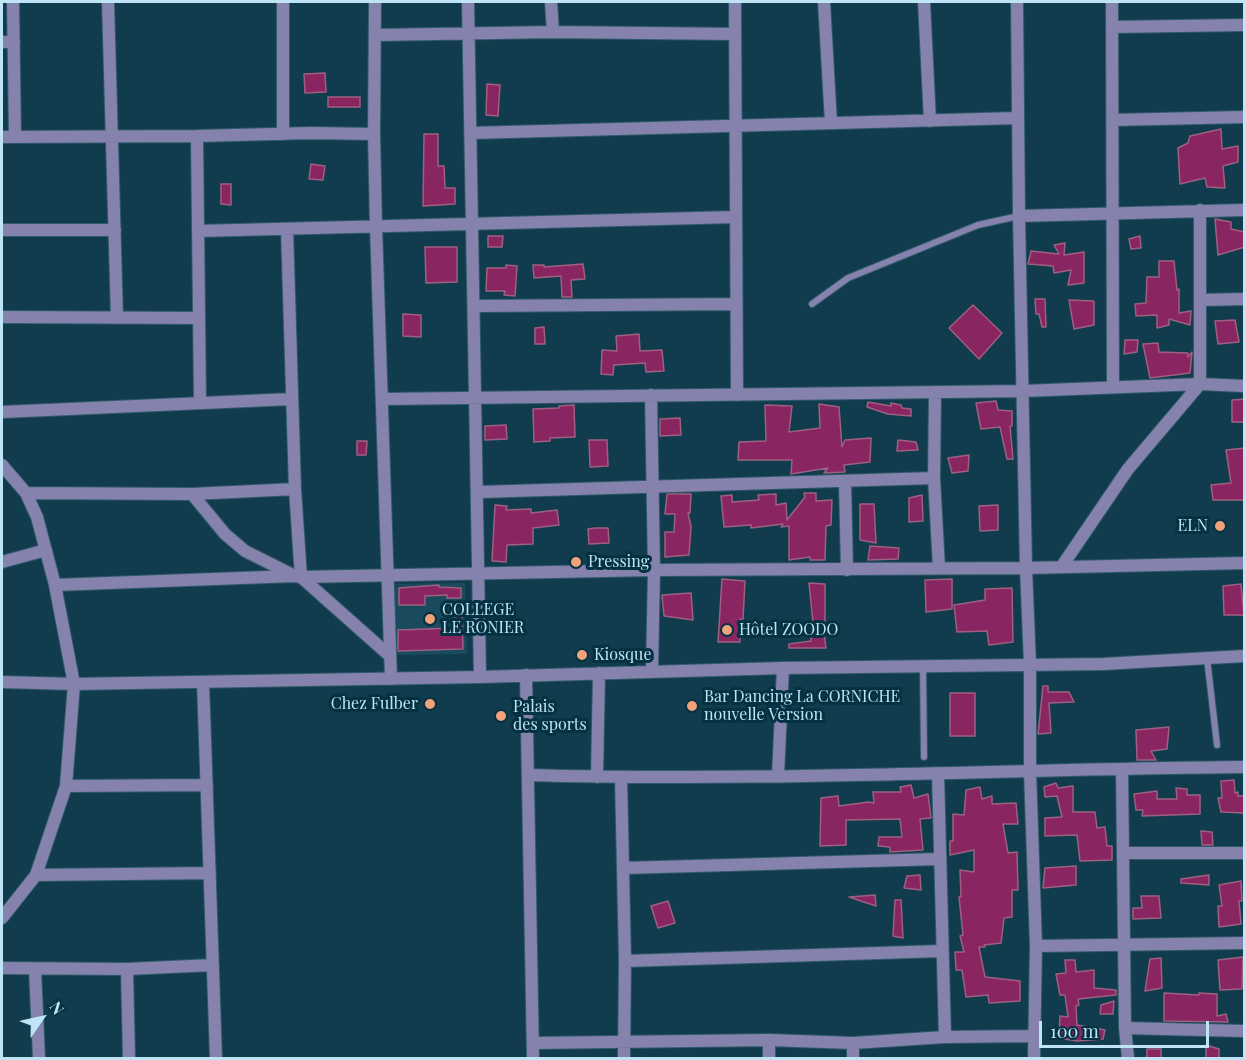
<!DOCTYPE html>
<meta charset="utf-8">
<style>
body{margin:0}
#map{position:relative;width:1246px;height:1060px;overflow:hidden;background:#113c4d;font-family:"Playfair Display",serif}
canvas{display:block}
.frame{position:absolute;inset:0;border:3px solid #bfe4f5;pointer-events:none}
.north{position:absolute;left:12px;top:988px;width:60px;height:60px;-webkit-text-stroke:4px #043242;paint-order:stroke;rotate:56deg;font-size:16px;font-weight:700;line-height:24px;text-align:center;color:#bfe4f5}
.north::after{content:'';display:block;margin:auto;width:21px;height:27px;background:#bfe4f5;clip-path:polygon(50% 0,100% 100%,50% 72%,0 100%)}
.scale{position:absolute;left:1039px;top:1021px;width:170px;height:27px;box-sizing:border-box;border:3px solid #bfe4f5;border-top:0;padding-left:8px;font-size:18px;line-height:21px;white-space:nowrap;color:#bfe4f5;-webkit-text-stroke:4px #043242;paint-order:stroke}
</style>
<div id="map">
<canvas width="1246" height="1060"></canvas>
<div class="frame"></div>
<div class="north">N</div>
<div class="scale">100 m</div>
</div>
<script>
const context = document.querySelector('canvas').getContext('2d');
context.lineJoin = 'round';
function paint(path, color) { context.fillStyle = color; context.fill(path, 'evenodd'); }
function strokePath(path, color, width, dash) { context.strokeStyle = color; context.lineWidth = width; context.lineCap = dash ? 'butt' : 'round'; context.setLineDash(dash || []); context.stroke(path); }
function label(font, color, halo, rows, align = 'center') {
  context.font = font + ' "Playfair Display",serif'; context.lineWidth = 6; context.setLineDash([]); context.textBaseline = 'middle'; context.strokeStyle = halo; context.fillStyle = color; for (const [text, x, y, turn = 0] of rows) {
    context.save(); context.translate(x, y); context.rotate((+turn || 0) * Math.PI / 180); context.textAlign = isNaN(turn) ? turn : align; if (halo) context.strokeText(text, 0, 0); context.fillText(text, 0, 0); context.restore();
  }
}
const built = new Path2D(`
 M465,583L467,654L395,655L394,584Z`);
const building = new Path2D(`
 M325,73L326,92L305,93L304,74Z
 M487,84L500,85L498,116L486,115Z
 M328,97H360V107H328Z
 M1221,129L1222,149L1238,146V162L1223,166L1225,188L1207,187L1205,178L1180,184L1178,148L1188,143L1190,136Z
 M424,134H438V166H444L445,188H455V204L423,206Z
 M311,164L325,166L323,180L309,179Z
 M221,184H231V205L221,204Z
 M1215,219L1231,222V229L1245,232V247L1218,255Z
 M488,236H503L502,247H488Z
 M1140,236L1141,248L1131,249L1129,239Z
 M1065,243L1064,255L1084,252V283L1068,285L1071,270L1054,273L1053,266L1028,264L1031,251L1059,254L1054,245Z
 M425,247H457V282L426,283Z
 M1159,261H1174L1177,290L1179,289V313L1191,311L1190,325L1169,319V325L1157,328V315L1136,316L1135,304L1146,303L1147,277H1159Z
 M583,264L585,279L571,280L572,297H562L561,276L534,278L533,265H544V267Z
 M506,265L517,266L515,296L504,295L505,291H486L487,268H506Z
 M1035,299H1045L1046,327H1042L1039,314H1036Z
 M1069,300L1094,301V325L1074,329Z
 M973,305L1002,333L979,359L949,328Z
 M403,314L421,315V337L403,336Z
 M1235,320L1239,342L1218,344L1215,321Z
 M544,327L545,344H535V328Z
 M639,334L640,351L662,350L664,371L646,372L645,363L614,365L613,375L601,374L602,350L617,351L616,336Z
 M1125,340H1138L1137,352L1124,354Z
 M1158,343L1159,352L1188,353V357L1192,352L1190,373L1150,378L1143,344Z
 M1245,399V422H1232V400Z
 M996,401L998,410L1012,411V426H1010L1013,459H1007L1000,427L981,429L976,403Z
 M868,402L891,406V403L901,405L902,408L911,409V416L888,414L867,407Z
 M819,404L839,407L842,447L845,440L871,438L870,462L844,465L845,472L824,473L828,468L791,474L792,460H738L739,442L766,441L765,405L792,406L789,432L820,428Z
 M574,405L575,437L550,438V441L534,442L533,409L559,408V406Z
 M680,418L681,435L660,436V419Z
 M506,425L507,439L485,440V426Z
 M589,440H607L608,466L590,467Z
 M898,440L916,442L918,450L897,451Z
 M357,441H367L366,455H357Z
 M1245,448V500H1213L1211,485L1231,483L1226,450Z
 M969,455L968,471L952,473L948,458Z
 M804,493H816V501L832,500L831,525L826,526L825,560H810V557L789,560V526L781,527L783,524L751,528V525L724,527L721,496L732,495V502L759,500L758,495L776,494V505L786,503L787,520L805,497Z
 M667,494H691L690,513H688L691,527L689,555L665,557V532H674L675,514H665Z
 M922,495L923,521L909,522V498Z
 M860,504H874L876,543L860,540Z
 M495,505L507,506L506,510L531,509V513L557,510L559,525L533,528V544L507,545L506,562L492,561Z
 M998,505V530L980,531L979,506Z
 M595,528H608L609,543L589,544L588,529Z
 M870,546L899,548L898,559L868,560Z
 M722,579L745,581L743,619H740V642H718Z
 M952,579V609L926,612L925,580Z
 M809,583L825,584V626H823L826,648H789V644L811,641V634L814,633Z
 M1241,584L1244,615H1224L1223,586Z
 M439,585V587L461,588V598H447V595L425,596V605H399V588Z
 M1012,588L1013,642L989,645L987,631L957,632L954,605L985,600V589Z
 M691,593L693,620L664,616L662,595Z
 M453,617H462L463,649L398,651V630L453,628Z
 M1043,686H1048V692H1069L1074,702L1049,703L1051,733L1038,734Z
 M950,693H975V736H950Z
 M1169,727L1167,749L1151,751L1156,760H1137L1136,730Z
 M1234,780L1235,793L1238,792V796H1245V813L1221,812L1218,798H1222L1221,781Z
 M1056,783L1058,788L1073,786V812H1095L1097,828L1105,827L1107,846H1112V860L1080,861L1077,835L1045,836V818L1062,817L1057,796L1045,797L1044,787Z
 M911,785L914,798L928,794L931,818L920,819L923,850L890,852V847L878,846L879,837H902L900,819L846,820V845L820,846L821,798L838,796L839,806L869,802L874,803L873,792H901L900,787Z
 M980,787L982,799L992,796V804L1016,803L1018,824H1003L1008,853L1017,852L1018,890H1012V917L1004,918L1001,943L984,945L985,947H979L985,977L1020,981V1001L989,1003L988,995L966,997L962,970H956L955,952H964L960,936L963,935L959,897H961L960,870L974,872V850L950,855V841H953V814L964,815L966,790Z
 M1176,788L1187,789V795H1200V814L1142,816L1143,810H1136L1134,794L1157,791V799H1177Z
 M1201,831L1212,832L1213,845H1202Z
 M1076,866V885L1043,888L1045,868Z
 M920,875L921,890L904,888L907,876Z
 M1209,875V885L1181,883V879Z
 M1241,881L1242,901H1239L1241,924L1219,927L1218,906H1222L1219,885Z
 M875,895L876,906L849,897Z
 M1141,896H1159L1161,918L1133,919V908H1142Z
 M895,900H901L903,938L893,936Z
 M668,901L675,923L658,928L651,906Z
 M1243,957L1242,989L1220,990L1218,960Z
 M1161,958L1162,988L1145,991L1150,959Z
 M1065,960H1075L1076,972L1094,970V988L1116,990V995L1078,999L1079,1005L1076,1006L1077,1025L1105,1030L1103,1039L1077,1041L1059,1038L1060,1016L1068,1017L1065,995H1060L1056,974L1066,973Z
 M1164,993L1199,995V993L1217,994V1016L1226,1014L1228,1022L1164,1021Z
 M1114,1001L1113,1014H1100L1101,1005Z
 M1206,1045L1219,1049V1059H1206Z
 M1147,1049H1161V1059H1147Z`);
const service = new Path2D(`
 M812,304L848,278L978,225L1019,216
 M1207,658L1217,745
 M923,667L924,757`);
const minor = new Path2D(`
 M13,2L15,136
 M108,2L117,318
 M283,2V134
 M375,2L374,134L376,226L391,679
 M468,2C474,227 478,452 480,677
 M551,2L553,32
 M735,2L737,395
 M824,2L831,123
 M924,2L930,121
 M1017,2L1019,216L1026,568L1030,664V771L1036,946L1034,1058
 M1112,2L1113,386
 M1112,27L1244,25
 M376,35L553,32L735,34
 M2,42H14
 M1112,120L1244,117
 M471,133L1017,118
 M197,136L200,402
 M2,137L197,136L310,133L374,134
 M1019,216L1244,210
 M287,229L295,489L301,577L654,570L1026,568L1244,563
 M2,230H115
 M198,231L735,217
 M1201,300L1244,299
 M477,306L736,304
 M2,317L199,318
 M935,392L934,478L939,568
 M651,395L654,570L652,672
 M383,399L1023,391L1200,384L1244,386
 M2,412L292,399
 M2,465L26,493L192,494L295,489
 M845,482L847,570
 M479,492L934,478
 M192,494L225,534L245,551L295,576L301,577L390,656
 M2,562L46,550
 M1062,566L1128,469L1200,384V210
 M55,585L294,576
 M526,675L533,1058
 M2,682L74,684L480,677L783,668L1103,664L1244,656
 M203,682L216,1058
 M1122,769L1125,1028L1128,1058
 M938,774L945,1037
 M529,775C767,782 1006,769 1244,767
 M778,776L783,668
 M597,777L599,673
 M621,777L625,961L624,1058
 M66,786L207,785
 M1123,853H1244
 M623,868L940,859
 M36,875L210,873
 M2,918L36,875L66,786L74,684L55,585L37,517L26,493
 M1036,946L1244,943
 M625,961L942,951
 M2,968L127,969L213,965
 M35,969L39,1058
 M127,969L129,1058
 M1125,1028L1244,1031
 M769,1040V1058
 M534,1043L769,1040L853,1043L945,1037L1033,1036
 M853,1058V1043`);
const markers = [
 [1220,526,6,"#f0a27a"],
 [576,562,6,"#f0a27a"],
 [430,619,6,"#f0a27a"],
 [727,630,6,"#f0a27a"],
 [582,655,6,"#f0a27a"],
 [430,704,6,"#f0a27a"],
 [692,706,6,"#f0a27a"],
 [501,716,6,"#f0a27a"]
];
const poiNames = [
 ["ELN",1208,526,"right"],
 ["Pressing",588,562],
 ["COLLEGE",442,610],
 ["LE RONIER",442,628],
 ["Hôtel ZOODO",739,630],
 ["Kiosque",594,655],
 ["Bar Dancing La CORNICHE",704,697],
 ["nouvelle Version",704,715],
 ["Chez Fulber",418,704,"right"],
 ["Palais",513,707],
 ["des sports",513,725]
];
paint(built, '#194a5d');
paint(building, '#892662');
strokePath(building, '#9e6080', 1.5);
strokePath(service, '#305a6b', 8);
strokePath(minor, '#305a6b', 14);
strokePath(service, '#8582ae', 6);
strokePath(minor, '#8582ae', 12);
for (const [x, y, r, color] of markers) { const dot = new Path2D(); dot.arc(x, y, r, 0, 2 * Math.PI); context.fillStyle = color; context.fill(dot); strokePath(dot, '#043242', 2); }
label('16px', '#bfe4f5', '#043242', poiNames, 'left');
</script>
